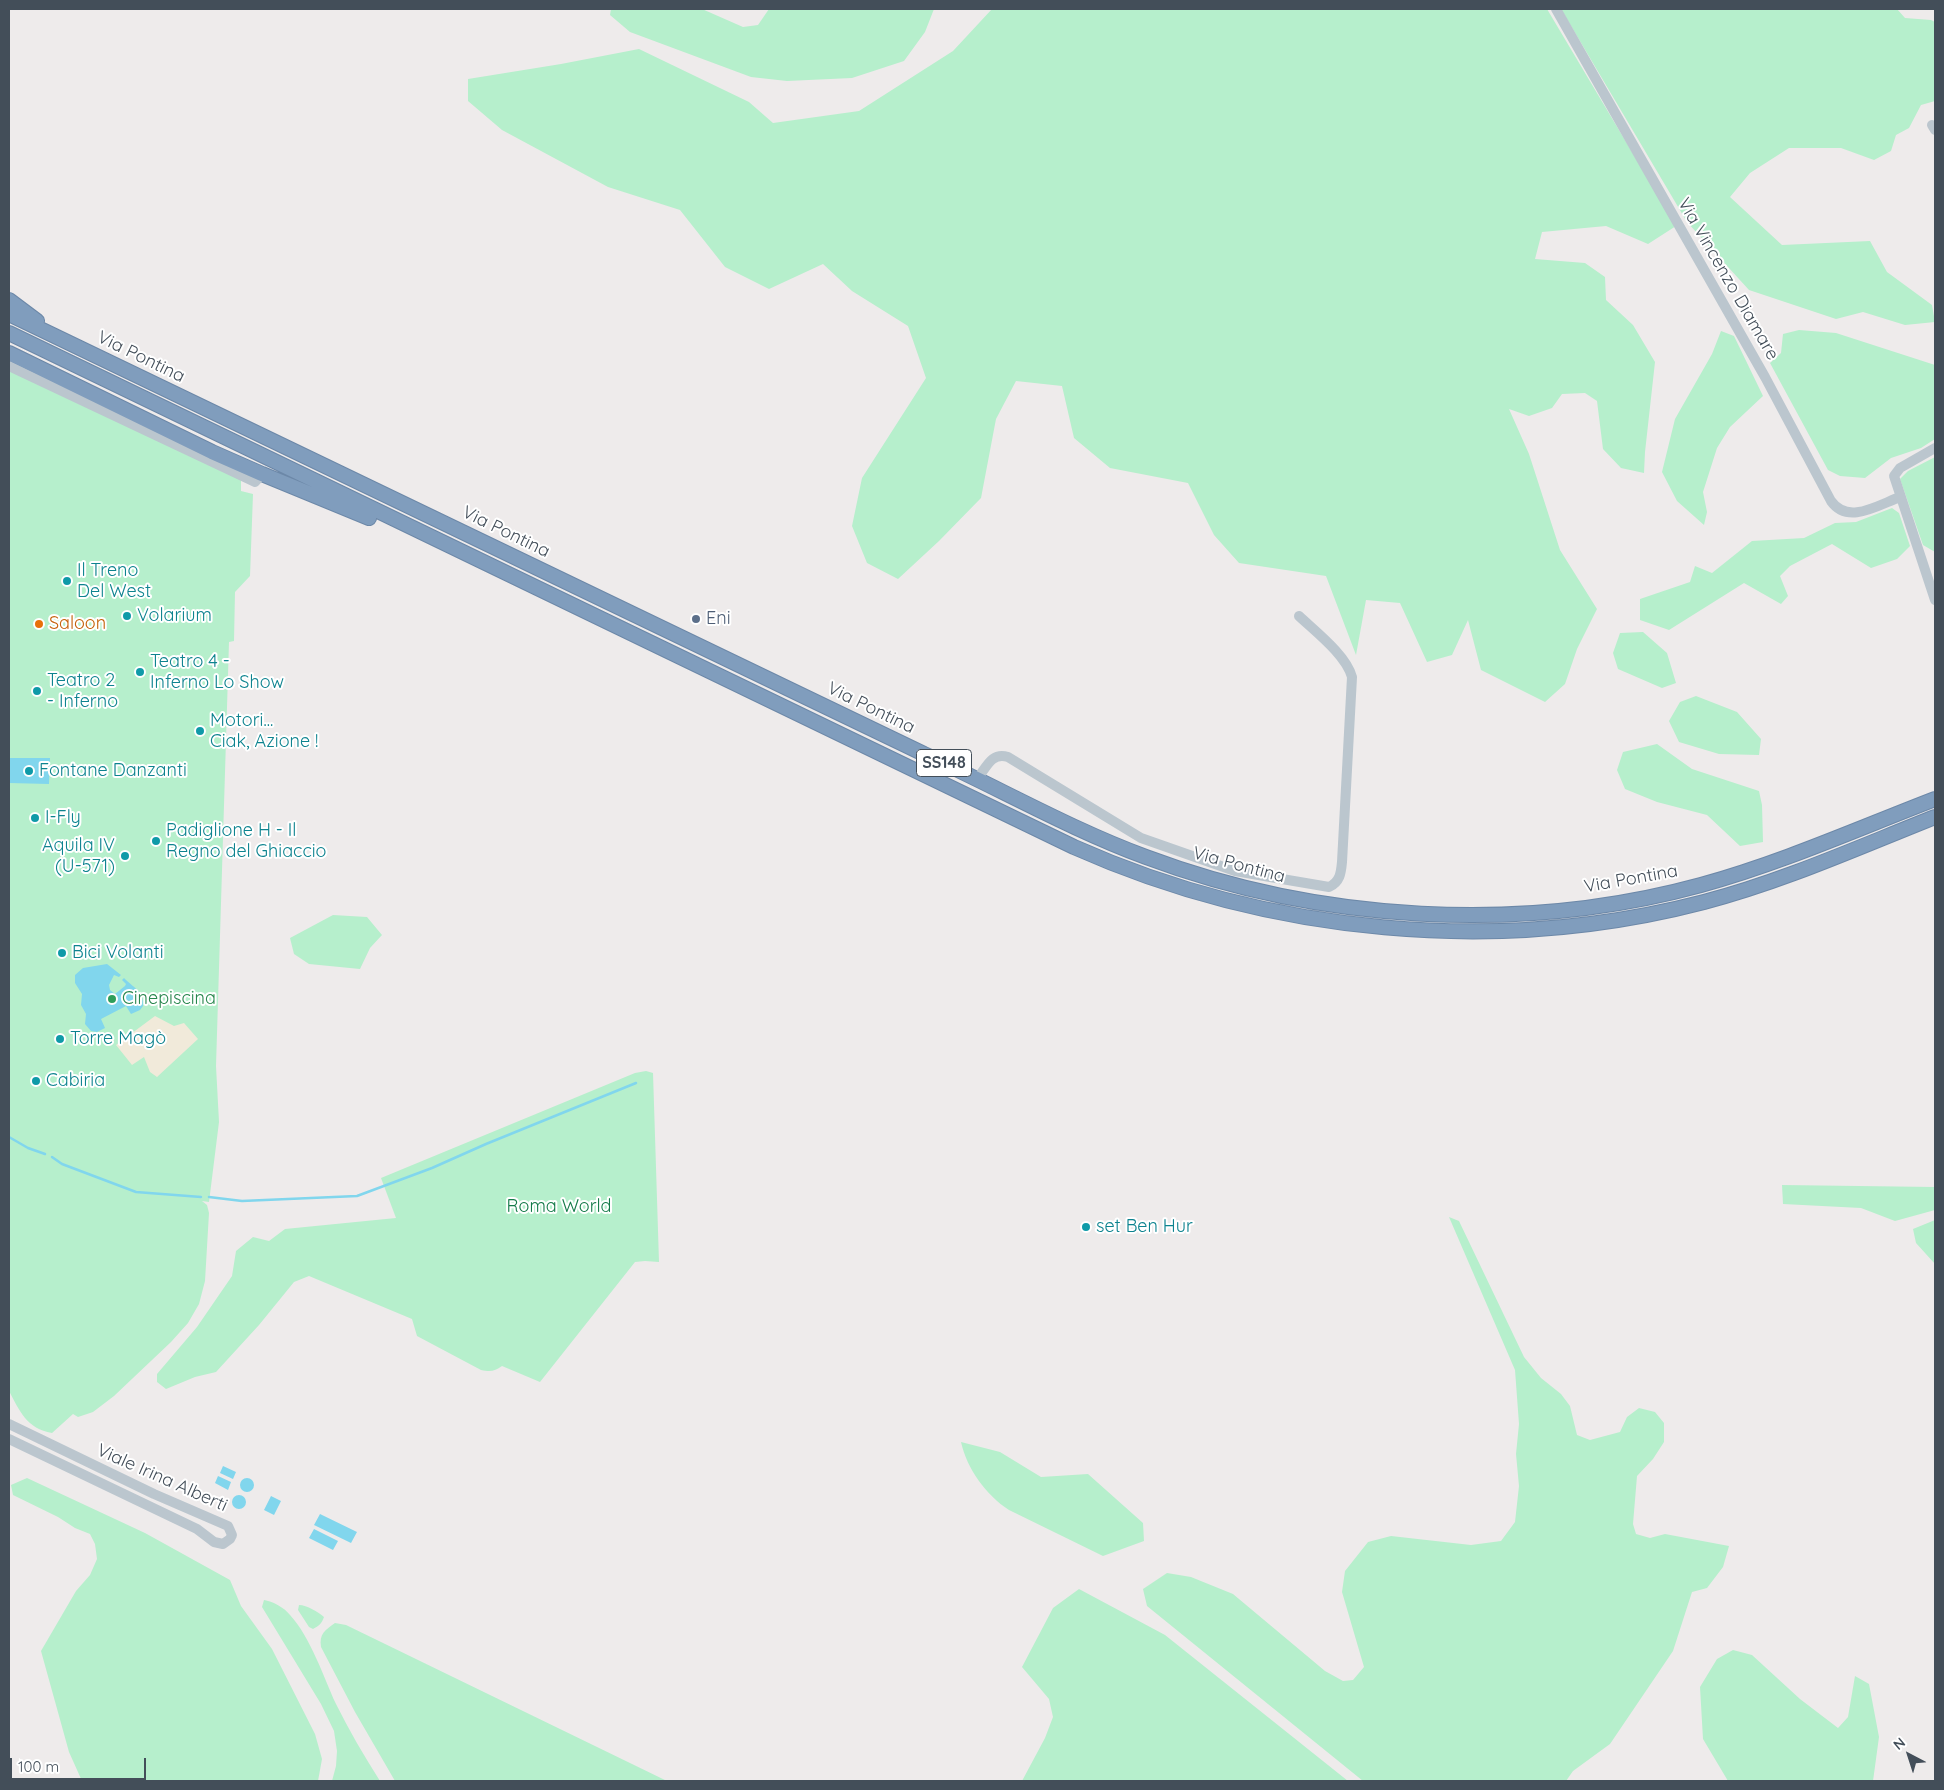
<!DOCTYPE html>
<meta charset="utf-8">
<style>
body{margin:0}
#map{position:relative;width:1944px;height:1790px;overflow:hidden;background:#eeebeb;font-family:Quicksand,sans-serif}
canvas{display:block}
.frame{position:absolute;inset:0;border:10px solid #434e59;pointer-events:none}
.north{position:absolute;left:1884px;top:1730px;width:50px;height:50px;-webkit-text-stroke:4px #fff;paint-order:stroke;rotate:320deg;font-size:14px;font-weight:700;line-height:20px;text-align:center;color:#434e59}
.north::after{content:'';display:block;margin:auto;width:18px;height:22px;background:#434e59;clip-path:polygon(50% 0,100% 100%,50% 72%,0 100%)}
.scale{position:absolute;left:10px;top:1758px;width:136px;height:22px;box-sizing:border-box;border:2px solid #434e59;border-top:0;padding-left:6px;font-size:15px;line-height:18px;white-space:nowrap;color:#434e59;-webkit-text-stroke:4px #fff;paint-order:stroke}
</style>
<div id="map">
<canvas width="1944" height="1790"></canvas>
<div class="frame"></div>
<div class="north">N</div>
<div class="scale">100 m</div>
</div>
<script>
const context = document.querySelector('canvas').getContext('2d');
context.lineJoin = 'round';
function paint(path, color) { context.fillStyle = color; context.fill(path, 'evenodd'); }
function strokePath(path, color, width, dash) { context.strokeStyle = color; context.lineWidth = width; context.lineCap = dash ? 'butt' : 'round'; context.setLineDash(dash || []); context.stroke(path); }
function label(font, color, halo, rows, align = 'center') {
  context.font = font + ' Quicksand,sans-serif'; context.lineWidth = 4; context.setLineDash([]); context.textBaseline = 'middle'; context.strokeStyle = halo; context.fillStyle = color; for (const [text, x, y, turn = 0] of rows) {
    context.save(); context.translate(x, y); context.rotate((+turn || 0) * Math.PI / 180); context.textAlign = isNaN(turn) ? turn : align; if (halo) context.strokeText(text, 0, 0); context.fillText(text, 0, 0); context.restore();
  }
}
const green = new Path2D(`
 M611,9H702L743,27L758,25L769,9H934L925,32L904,61L852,78L787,81L751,77L630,32L610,15Z
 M992,9H1547L1676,226L1648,244L1606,226L1542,232L1535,259L1585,263L1605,277L1606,300L1633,325L1655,362L1645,452L1644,473L1621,468L1603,449L1597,401L1585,393L1562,394L1552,408L1529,416L1509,409L1529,454L1560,550L1597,609L1577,649L1565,684L1545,702L1481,670L1468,620L1452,655L1427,662L1400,603L1366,600L1356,655L1326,576L1239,563L1214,535L1188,483L1110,468L1074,438L1062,386L1016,381L996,419L981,498L939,541L898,579L867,563L852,526L862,478L926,378L908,326L852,291L823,264L769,289L725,267L680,210L608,187L502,130L468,101V79L561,64L639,49L749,102L773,123L859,111L953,51Z
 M1561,9H1897L1905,18L1931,20L1935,22V101L1921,105L1909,128L1896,135L1891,151L1874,160L1841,148H1789L1750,173L1730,197L1782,245L1870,241L1887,272L1932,305L1935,322L1905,325L1863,312L1836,319L1749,290L1687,222Z
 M1799,330L1836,333L1935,365V439L1921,448L1891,458L1865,478L1840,476L1828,470L1770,363L1781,353L1783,334Z
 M1721,331L1734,336L1763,396L1730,427L1717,448L1703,492L1707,512L1704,525L1677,501L1662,472L1675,419L1712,354Z
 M9,370L241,480V491L253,494L250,576L235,592L234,641L229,642L216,1066L219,1122L209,1202L202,1201L207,1205L209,1213L205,1281L199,1304L188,1323L171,1342L114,1396L93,1412L78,1417L73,1414L52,1433C27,1429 19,1410 9,1391Z
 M1935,457V552L1923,545L1900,479L1908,471Z
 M1892,508L1899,513L1910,546L1897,559L1871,568L1832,544L1790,566L1780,576L1788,596L1781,604L1744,583L1669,630L1640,620V599L1690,582L1695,566L1712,573L1752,541L1804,538L1835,523L1856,522Z
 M1643,632L1667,653L1676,683L1662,688L1618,669L1613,653L1620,633Z
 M1696,696L1737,712L1761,739L1759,755L1719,754L1679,742L1669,721L1680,702Z
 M1657,744L1692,769L1759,791L1762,805L1763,842L1740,846L1707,815L1657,802L1625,789L1617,770L1623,752Z
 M333,915L367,917L382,935L370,948L360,969L309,964L294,954L290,938Z
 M646,1071L653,1073L659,1262L645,1261L635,1262L540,1382L502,1366C495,1371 491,1372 481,1370L417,1336L412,1319L309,1276L294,1282L259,1325L216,1372L195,1377L166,1389L157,1382V1374L197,1327L232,1276L236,1251L253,1237L269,1241L285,1229L396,1218L381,1178L635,1073Z
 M1782,1185L1935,1187V1210L1895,1221L1861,1208L1783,1204Z
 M1449,1217L1459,1221L1524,1357L1541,1378L1561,1394L1570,1406L1577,1435L1590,1440L1620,1432L1627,1417L1639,1408L1655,1412L1664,1423V1442L1653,1459L1637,1476L1633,1524L1636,1534L1650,1538L1665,1534L1729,1546L1723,1567L1707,1588L1692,1592L1673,1651L1610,1744L1573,1771L1566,1781H1363L1147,1606L1143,1589L1167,1573L1191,1577L1233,1594L1325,1671L1343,1681L1353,1680L1364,1667L1342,1592L1345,1571L1368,1542L1391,1536L1471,1545L1501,1541L1515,1522L1519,1486L1516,1454L1519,1424L1515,1370Z
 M1935,1220V1264L1916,1243L1913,1229Z
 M961,1442L1000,1452L1041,1477L1088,1474L1143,1523L1144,1541L1103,1556L1009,1510C986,1495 967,1469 961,1442Z
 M27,1478L145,1533L230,1580L241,1606L272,1649L315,1734L322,1759L318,1781H82L69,1752L41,1651L76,1591L90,1575L97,1559L95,1544L90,1534L75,1528L58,1517L13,1495L11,1485Z
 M1079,1589L1165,1635L1348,1781H1022L1045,1738L1053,1717L1049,1699L1022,1667L1053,1608Z
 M264,1600C272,1601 285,1608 290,1615C311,1638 323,1676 336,1704C349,1730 364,1756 380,1781H332L336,1766L337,1751L334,1731L321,1704L262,1607Z
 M299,1605C307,1605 318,1612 324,1617C322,1623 319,1626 313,1629L309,1627L298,1610Z
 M335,1623L346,1625L667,1781H395L355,1712L321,1647C319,1634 325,1630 335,1623Z
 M1733,1650L1752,1655L1800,1699L1838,1728L1848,1717L1855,1676L1869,1684L1879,1737L1873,1781H1728L1703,1739L1700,1687L1717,1659Z`);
const sand = new Path2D(`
 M155,1016L174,1026L184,1023L198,1039L157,1077L150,1072L144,1057L132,1065L116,1045Z`);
const water = new Path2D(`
 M9,758H50L49,784L9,783Z
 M107,964L121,975L119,977L114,975L109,985L110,990L115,994L125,986L126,984L122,980L124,978C133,987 144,992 143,1006L140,1010L131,1014L126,1006L101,1019L105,1028L97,1032L91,1031L85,1024L86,1014L81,1005L82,994L75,983V975L83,968Z
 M223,1466L236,1472L233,1479L220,1473Z
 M218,1476L231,1482L228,1490L215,1483Z
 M240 1485a7 7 0 1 1 14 0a7 7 0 1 1-14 0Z
 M232 1502a7 7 0 1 1 14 0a7 7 0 1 1-14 0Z
 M271,1496L281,1501L274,1515L264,1510Z
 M320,1514L357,1532L351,1543L314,1525Z
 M314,1529L338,1541L333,1550L309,1538Z`);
const stream = new Path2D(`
 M9,1137L28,1148L45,1154
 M52,1157L62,1164L136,1192L201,1197
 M209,1197L242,1201L357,1196L432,1168L486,1144L636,1083`);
const minor = new Path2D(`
 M1556,9L1765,377L1831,501C1848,525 1878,505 1900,497
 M1932,125L1935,130
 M9,366L255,482L262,474
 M1935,448L1900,468L1894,476L1935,600
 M978,778C987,766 992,752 1008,757L1141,838L1235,871L1329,887C1340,882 1341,873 1342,862L1352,677C1346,655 1316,632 1299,616
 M9,1424L154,1494L228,1526L232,1535L230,1539L223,1544L214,1542L197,1529L9,1439`);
const highway = new Path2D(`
 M9,300L37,321
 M9,314L924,754C999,788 1070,829 1146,857C1319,922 1522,934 1701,885C1781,863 1857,829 1935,799
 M9,333L1074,847C1269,934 1497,956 1704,902C1784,881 1859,847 1935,817
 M9,353L212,452L262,474L369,518`);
const markers = [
 [67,581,5,"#0f9aa8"],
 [127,616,5,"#0f9aa8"],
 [696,619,5,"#5c6f8a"],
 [39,624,5,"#e8710a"],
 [140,672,5,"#0f9aa8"],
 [37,691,5,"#0f9aa8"],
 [200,731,5,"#0f9aa8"],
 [29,771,5,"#0f9aa8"],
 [35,818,5,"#0f9aa8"],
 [156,841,5,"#0f9aa8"],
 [125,856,5,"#0f9aa8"],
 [62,953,5,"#0f9aa8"],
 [112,999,5,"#2e9e5b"],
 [60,1039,5,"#0f9aa8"],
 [36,1081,5,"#0f9aa8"],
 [1086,1227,5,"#0f9aa8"]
];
const shields = [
 [944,763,55]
];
const shieldNames = [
 ["SS148",944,763]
];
const streetNames = [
 ["Via Vincenzo Diamare",1728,279,60],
 ["Via Pontina",141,357,26],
 ["Via Pontina",506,532,26],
 ["Via Pontina",871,708,26],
 ["Via Pontina",1239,865,15],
 ["Via Pontina",1631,879,-10],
 ["Viale Irina Alberti",162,1478,24]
];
const cultureNames = [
 ["Il Treno",77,571],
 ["Del West",77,592],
 ["Volarium",137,616],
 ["Teatro 4 -",150,662],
 ["Inferno Lo Show",150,683],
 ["Teatro 2",47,681],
 ["- Inferno",47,702],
 ["Motori...",210,721],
 ["Ciak, Azione !",210,742],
 ["Fontane Danzanti",39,771],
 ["I-Fly",45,818],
 ["Padiglione H - Il",166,831],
 ["Regno del Ghiaccio",166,852],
 ["Aquila IV",115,846,"right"],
 ["(U-571)",115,867,"right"],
 ["Bici Volanti",72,953],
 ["Torre Magò",70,1039],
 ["Cabiria",46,1081],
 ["set Ben Hur",1096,1227]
];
const serviceNames = [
 ["Eni",706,619]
];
const foodNames = [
 ["Saloon",49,624]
];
const leisureNames = [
 ["Cinepiscina",122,999]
];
const parkNames = [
 ["Roma World",559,1207]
];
paint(green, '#b6efcc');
paint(sand, '#f1eada');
paint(water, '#81d6ed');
strokePath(stream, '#81d6ed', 2.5);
strokePath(highway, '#6c88a8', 16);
strokePath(minor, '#bbc6ce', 10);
strokePath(highway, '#809dbd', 14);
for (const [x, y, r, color] of markers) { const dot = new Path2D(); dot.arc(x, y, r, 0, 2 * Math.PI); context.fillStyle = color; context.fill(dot); strokePath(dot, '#fff', 2); }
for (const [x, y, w] of shields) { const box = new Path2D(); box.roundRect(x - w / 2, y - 13.5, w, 27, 4); context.fillStyle = '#fff'; context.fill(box); strokePath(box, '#434e59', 1); }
label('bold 16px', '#434e59', null, shieldNames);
label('18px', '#434e59', '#fff', streetNames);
label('18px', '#0d838f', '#fff', cultureNames, 'left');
label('18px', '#4e5e75', '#fff', serviceNames, 'left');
label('18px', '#c56008', '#fff', foodNames, 'left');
label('18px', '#27864d', '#fff', leisureNames, 'left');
label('18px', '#137a48', '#fff', parkNames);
</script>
